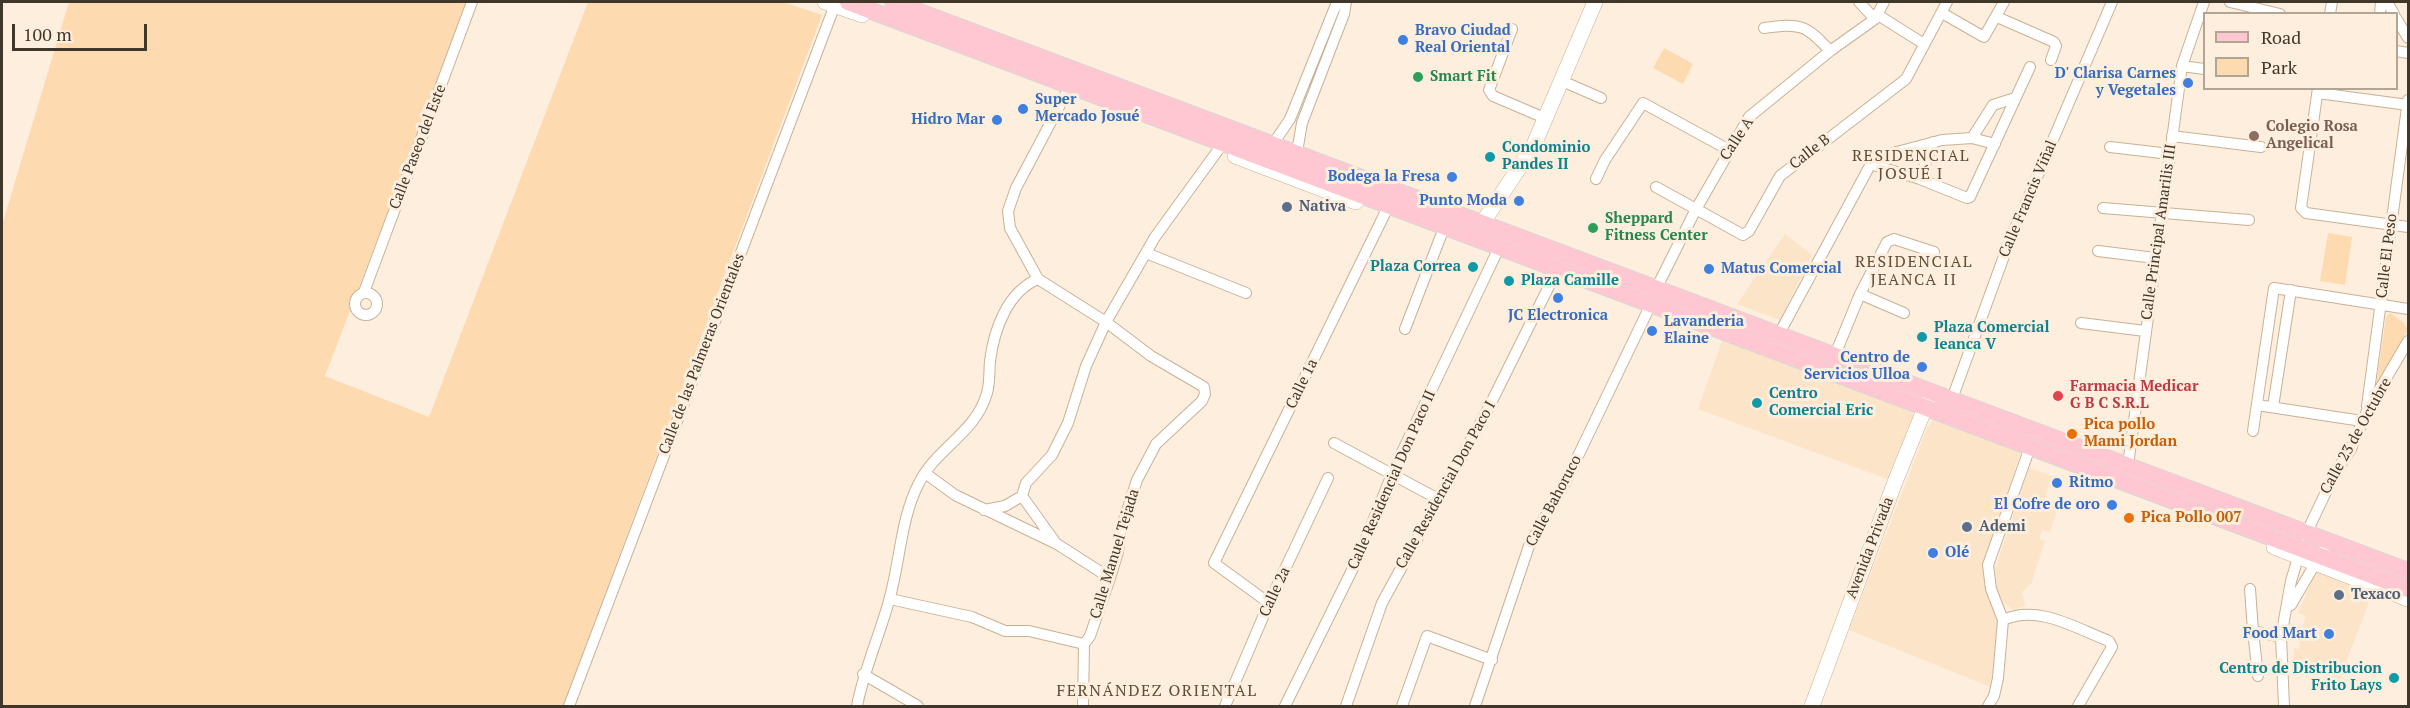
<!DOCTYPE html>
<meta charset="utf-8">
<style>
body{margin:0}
#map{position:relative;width:2410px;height:708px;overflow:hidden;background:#fdeedd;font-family:"PT Serif",serif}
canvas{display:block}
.frame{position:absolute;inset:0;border:3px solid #40372b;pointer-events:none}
.legend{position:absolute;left:2203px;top:12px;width:195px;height:78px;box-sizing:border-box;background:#fdeedd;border:2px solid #b1a596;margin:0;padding:8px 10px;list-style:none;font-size:18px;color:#40372b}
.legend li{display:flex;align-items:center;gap:12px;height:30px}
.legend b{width:30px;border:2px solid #b1a596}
.scale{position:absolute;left:12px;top:24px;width:135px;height:27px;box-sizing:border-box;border:3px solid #40372b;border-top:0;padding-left:8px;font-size:18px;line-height:21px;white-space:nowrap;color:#40372b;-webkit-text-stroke:4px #fdeedd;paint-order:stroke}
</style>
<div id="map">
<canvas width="2410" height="708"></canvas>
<div class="frame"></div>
<ul class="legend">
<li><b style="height:8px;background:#fec7d1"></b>Road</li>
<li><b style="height:16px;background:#fedab1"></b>Park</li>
</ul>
<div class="scale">100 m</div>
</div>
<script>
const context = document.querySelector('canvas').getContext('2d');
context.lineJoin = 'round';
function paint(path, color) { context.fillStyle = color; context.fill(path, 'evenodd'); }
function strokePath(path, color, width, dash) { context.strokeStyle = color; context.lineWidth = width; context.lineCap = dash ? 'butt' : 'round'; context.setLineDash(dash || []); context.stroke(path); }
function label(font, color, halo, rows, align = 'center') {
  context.font = font + ' "PT Serif",serif'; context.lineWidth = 6; context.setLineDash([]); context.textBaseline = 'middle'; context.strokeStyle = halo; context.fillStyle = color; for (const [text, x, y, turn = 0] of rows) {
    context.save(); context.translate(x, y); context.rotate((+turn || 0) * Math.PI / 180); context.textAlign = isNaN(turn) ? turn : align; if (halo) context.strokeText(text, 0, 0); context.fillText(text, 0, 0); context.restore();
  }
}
const built = new Path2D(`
 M1785,234L1812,255L1780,320L1737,304Z
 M1726,330L1912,410L1913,417L1887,479L1698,409Z
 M1936,416L2022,448L1988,551L1999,637L1993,688L1849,630L1927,428Z
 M2029,468L2052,476L2043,503L2058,508L2050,532L2042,530L2039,539L2045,541L2031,584L2022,592L2025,606L2014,610L2005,604L1998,593L1995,570Z
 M2316,571L2374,589L2339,681L2293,663L2294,648L2299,649L2300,632L2306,616L2298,613Z`);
const green = new Path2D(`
 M69,2H468L325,376L429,417L588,2H783L822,15L563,706H2V225Z
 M1664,48L1693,64L1683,84L1653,68Z
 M2328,233L2352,237L2345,285L2320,281Z
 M2390,313L2403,322L2408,329L2375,393L2386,317Z`);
const street = new Path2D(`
 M1859,2L1875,19
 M2230,2L2280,14
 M2387,2L2394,14
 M1942,13L1984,37L2004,2
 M2330,14L2332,2
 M2380,14L2381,2
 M1878,15L1924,44
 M1997,17L2054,42L2056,46L2051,60
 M2396,18L2408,38
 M1764,28C1799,23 1806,24 1830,51
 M1512,29L1489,90L1493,96L1547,119
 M2396,51L2408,53
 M2182,66L2204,69
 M1562,81L1601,98
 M2318,88L2301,208L2306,213L2408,227
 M2318,93L2408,105
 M2172,136L2261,147
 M1972,138L1993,105L2015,98
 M1273,144L1290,119L1337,2
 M2110,147L2170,154
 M1297,152L1302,123L1344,14L1346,2
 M1870,164L1920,179L1967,198L1970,197L2030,67
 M1596,179L1605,160L1643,103L1729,150
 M1920,179L1933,142
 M1656,187L1743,235L1749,231L1780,176L1906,79L1947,2
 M2103,208L2249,220
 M2098,251L2155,258
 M1146,253L1246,293
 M1038,279L1106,322L1151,356L1204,387L1205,394L1202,401L1156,444L1137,480L1120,532L1118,552L1110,578L1090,636L1084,644L1083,706
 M1038,279L1010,228L1008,211L1016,188L1071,84
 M1657,287L1695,211L1749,117L1830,51L1875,19L1884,2
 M364,292L472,2
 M355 304a11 11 0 1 1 22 0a11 11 0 1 1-22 0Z
 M1860,294L1904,313
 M2081,323L2145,331
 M1405,329L1442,233
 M1779,334L1874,158L1942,140L1972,138L1995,144
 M1835,355L1860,294L1887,242L1894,239L1934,252
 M1952,399L2008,245L2112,2
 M2257,405L2362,421
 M2367,406L2408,100
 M2273,407L2291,290
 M2253,431L2274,288L2408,309
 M1334,443L1438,499
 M2128,465L2182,66L2204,2
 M925,473L955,495L1057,544L1110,578
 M1022,496L1055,542
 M984,510L1005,506L1022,496L1026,483L1052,455L1068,423L1086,366L1106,322L1155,237L1224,142
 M2305,536L2336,471L2351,449L2367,411L2408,341
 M2250,589L2253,631
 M890,599L972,617L1005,631H1029L1084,644
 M1269,603L1214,563L1389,205
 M2291,605L2329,540
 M2003,620C2038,604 2075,628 2109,641L2112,647L2078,706
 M863,674L918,706
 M2258,676L2253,631L2281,637
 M569,706L836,2
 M857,706C864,669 880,635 890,597C900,561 901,517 919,483C936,448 976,433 987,393C990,383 989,372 990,361C994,330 1007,292 1038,279
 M1225,706L1269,603L1328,478
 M1285,706L1358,558L1395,467L1496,254
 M1346,706L1382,603L1488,409L1558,268
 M1402,706L1427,636L1492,660
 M1475,706L1530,543L1565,483L1652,302
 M1988,706L1994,696L1998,678L2003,620L1991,589L1988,565L2029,450
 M2284,706L2281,637L2291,581L2300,551`);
const secondary = new Path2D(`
 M825,2L862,15
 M1235,156L1356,202
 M1483,222L1533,147L1595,2
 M2274,547L2408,599
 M1812,706L1895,482L1929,398`);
const primary = new Path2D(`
 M848,2L2408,589
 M893,2L2408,571`);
const markers = [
 [1403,40,6,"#3f7fe0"],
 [1418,77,6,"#2e9e5b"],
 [2188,83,6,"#3f7fe0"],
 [1023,109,6,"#3f7fe0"],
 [997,120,6,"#3f7fe0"],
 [2254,136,6,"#8d6e63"],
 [1490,157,6,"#0f9aa8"],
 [1452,177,6,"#3f7fe0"],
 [1519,201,6,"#3f7fe0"],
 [1287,207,6,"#5c6f8a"],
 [1593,228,6,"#2e9e5b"],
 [1473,267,6,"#0f9aa8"],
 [1709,269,6,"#3f7fe0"],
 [1509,281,6,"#0f9aa8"],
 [1558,298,6,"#3f7fe0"],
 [1652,331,6,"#3f7fe0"],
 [1922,337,6,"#0f9aa8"],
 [1922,367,6,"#3f7fe0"],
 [2058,396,6,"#e0444e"],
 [1757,403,6,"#0f9aa8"],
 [2072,434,6,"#e8710a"],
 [2057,483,6,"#3f7fe0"],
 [2112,505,6,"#3f7fe0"],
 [2129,518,6,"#e8710a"],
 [1967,527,6,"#5c6f8a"],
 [1933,553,6,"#3f7fe0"],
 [2339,595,6,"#5c6f8a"],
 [2329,634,6,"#3f7fe0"],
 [2394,678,6,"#0f9aa8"]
];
const shopNames = [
 ["Bravo Ciudad",1415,31,"left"],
 ["Real Oriental",1415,48,"left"],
 ["D' Clarisa Carnes",2176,74],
 ["y Vegetales",2176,91],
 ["Super",1035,100,"left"],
 ["Mercado Josué",1035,117,"left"],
 ["Hidro Mar",985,120],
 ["Bodega la Fresa",1440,177],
 ["Punto Moda",1507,201],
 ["Matus Comercial",1721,269,"left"],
 ["JC Electronica",1558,316,"center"],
 ["Lavanderia",1664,322,"left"],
 ["Elaine",1664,339,"left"],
 ["Centro de",1910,358],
 ["Servicios Ulloa",1910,375],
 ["Ritmo",2069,483,"left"],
 ["El Cofre de oro",2100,505],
 ["Olé",1945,553,"left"],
 ["Food Mart",2317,634]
];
const leisureNames = [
 ["Smart Fit",1430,77],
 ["Sheppard",1605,219],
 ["Fitness Center",1605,236]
];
const educationNames = [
 ["Colegio Rosa",2266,127],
 ["Angelical",2266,144]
];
const streetNames = [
 ["Calle A",1737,139,-57],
 ["Calle Paseo del Este",418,147,-69],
 ["Calle B",1810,152,-38],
 ["Calle Francis Viñal",2028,199,-67],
 ["Calle Principal Amarilis III",2159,232,-82],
 ["Calle El Peso",2387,256,-83],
 ["Calle de las Palmeras Orientales",702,354,-69],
 ["Calle 1a",1302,384,-64],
 ["Calle 23 de Octubre",2356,436,-61],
 ["Calle Residencial Don Paco II",1392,480,-66],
 ["Calle Residencial Don Paco I",1446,485,-61],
 ["Calle Bahoruco",1554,501,-62],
 ["Avenida Privada",1870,548,-69],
 ["Calle Manuel Tejada",1115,554,-73],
 ["Calle 2a",1275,592,-65]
];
const cultureNames = [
 ["Condominio",1502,148],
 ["Pandes II",1502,165],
 ["Plaza Correa",1461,267,"right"],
 ["Plaza Camille",1521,281],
 ["Plaza Comercial",1934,328],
 ["Ieanca V",1934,345],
 ["Centro",1769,394],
 ["Comercial Eric",1769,411],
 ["Centro de Distribucion",2382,669,"right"],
 ["Frito Lays",2382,686,"right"]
];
const serviceNames = [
 ["Nativa",1299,207],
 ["Ademi",1979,527],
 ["Texaco",2351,595]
];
const healthNames = [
 ["Farmacia Medicar",2070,387],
 ["G B C S.R.L",2070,404]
];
const foodNames = [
 ["Pica pollo",2084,425],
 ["Mami Jordan",2084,442],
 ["Pica Pollo 007",2141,518]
];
const neighbourhoodNames = [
 ["RESIDENCIAL",1911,156],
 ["JOSUÉ I",1911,174],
 ["RESIDENCIAL",1914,262],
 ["JEANCA II",1914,280],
 ["FERNÁNDEZ ORIENTAL",1157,691]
];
paint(built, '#fce4c8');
paint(green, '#fedab1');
strokePath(street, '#c9b195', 12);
strokePath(secondary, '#c9b195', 16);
strokePath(primary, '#d9d7d5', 18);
strokePath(street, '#fff', 10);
strokePath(secondary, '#fff', 15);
strokePath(primary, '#fec7d1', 16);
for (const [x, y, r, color] of markers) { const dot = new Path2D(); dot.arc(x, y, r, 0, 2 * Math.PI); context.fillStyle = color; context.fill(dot); strokePath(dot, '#fdeedd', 2); }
label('bold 15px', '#366cbe', '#fdeedd', shopNames, 'right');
label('bold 15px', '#27864d', '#fdeedd', leisureNames, 'left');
label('bold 15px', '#785e54', '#fdeedd', educationNames, 'left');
label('15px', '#40372b', '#fdeedd', streetNames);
label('bold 15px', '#0d838f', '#fdeedd', cultureNames, 'left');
label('bold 15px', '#4e5e75', '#fdeedd', serviceNames, 'left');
label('bold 15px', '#be3a42', '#fdeedd', healthNames, 'left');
label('bold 15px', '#c56008', '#fdeedd', foodNames, 'left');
context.letterSpacing = '1.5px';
label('16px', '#624d34', '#fdeedd', neighbourhoodNames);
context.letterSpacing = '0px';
</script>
